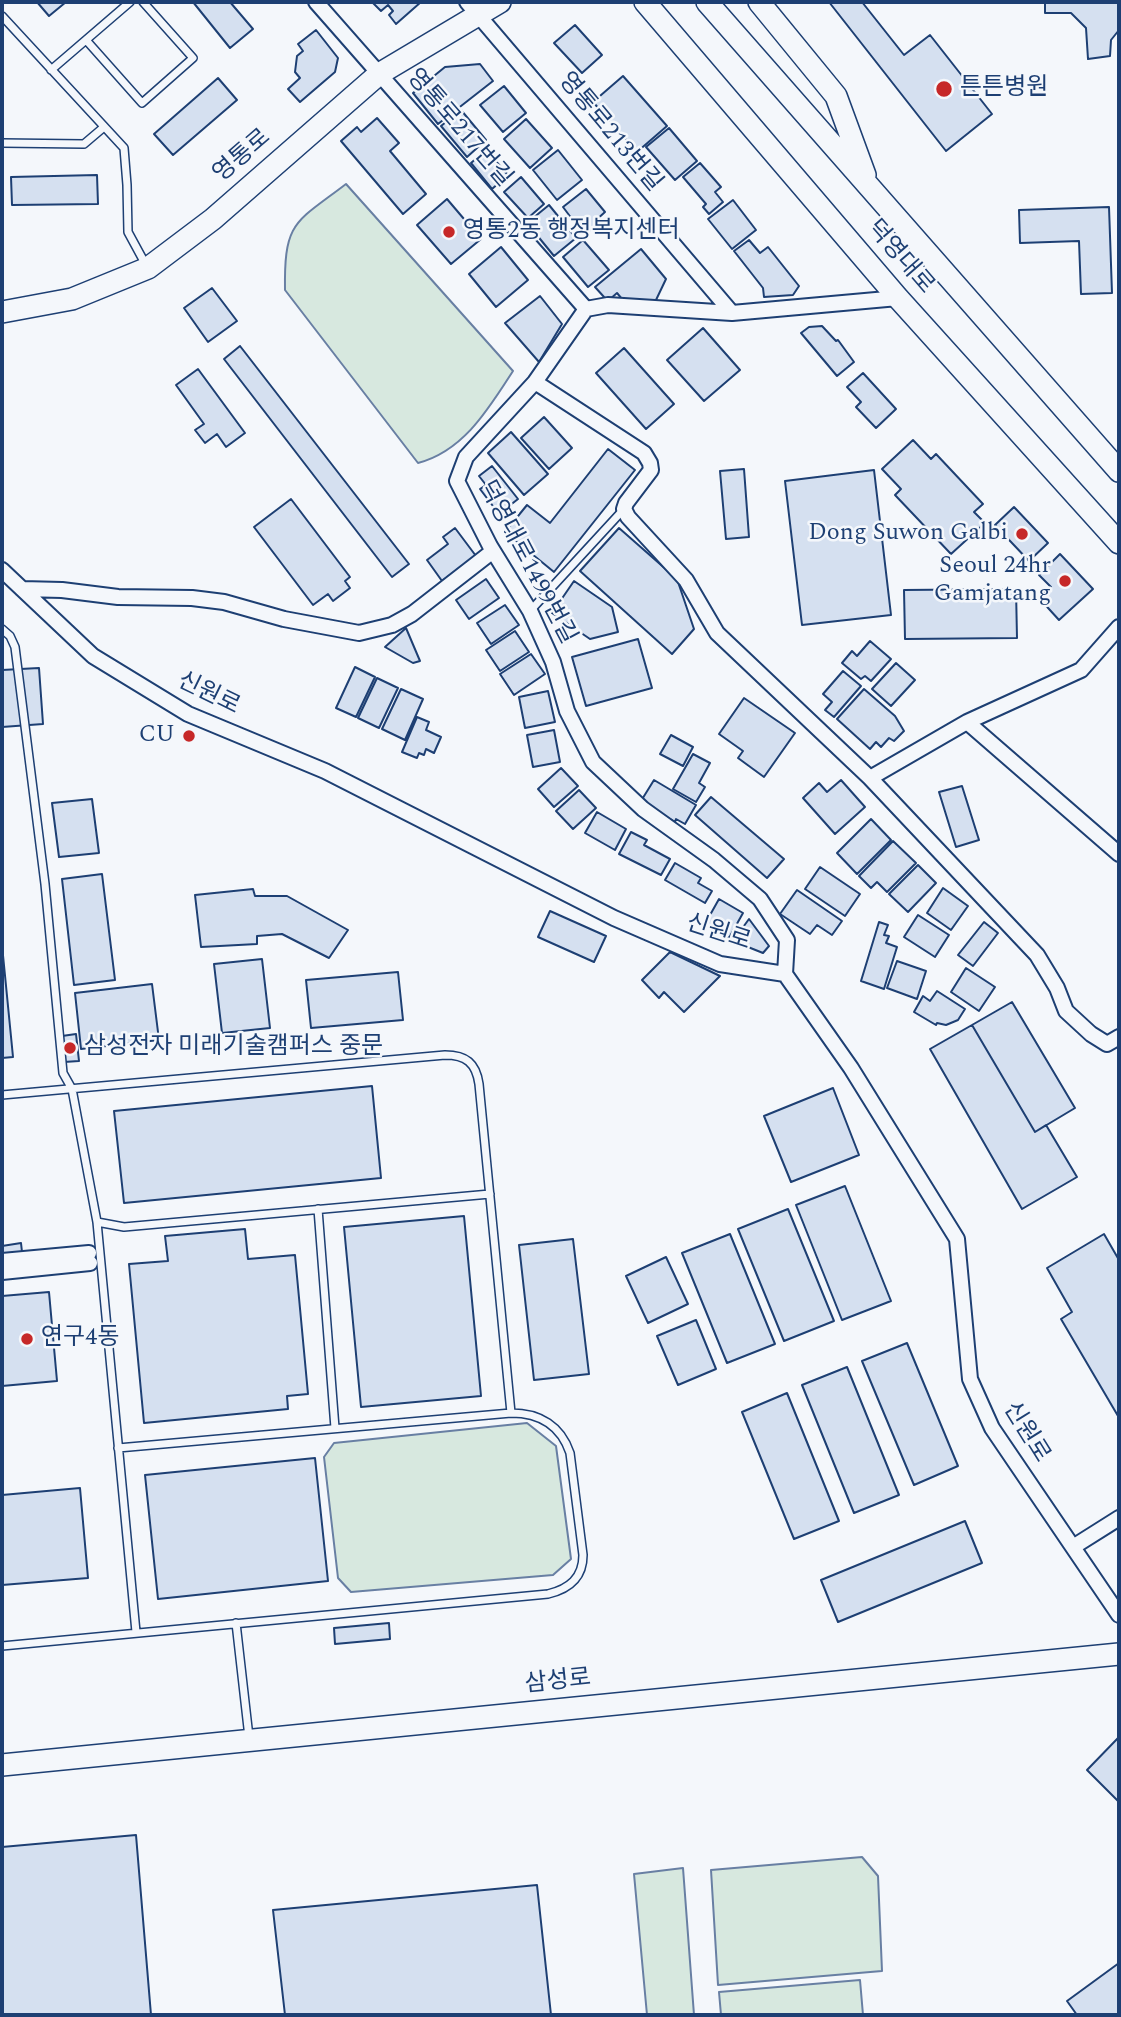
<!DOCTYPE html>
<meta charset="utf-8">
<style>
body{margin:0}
#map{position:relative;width:1121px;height:2017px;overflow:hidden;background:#f4f7fb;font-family:Spectral,serif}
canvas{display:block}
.frame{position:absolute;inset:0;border:4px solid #1d3f73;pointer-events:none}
</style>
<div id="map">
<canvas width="1121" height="2017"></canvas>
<div class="frame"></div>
</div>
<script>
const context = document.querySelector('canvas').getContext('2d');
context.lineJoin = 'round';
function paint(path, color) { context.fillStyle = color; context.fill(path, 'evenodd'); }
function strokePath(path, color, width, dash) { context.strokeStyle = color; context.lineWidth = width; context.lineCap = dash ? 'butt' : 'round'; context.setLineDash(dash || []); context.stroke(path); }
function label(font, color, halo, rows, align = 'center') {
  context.font = font + ' Spectral,"Noto Sans KR",serif'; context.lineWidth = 5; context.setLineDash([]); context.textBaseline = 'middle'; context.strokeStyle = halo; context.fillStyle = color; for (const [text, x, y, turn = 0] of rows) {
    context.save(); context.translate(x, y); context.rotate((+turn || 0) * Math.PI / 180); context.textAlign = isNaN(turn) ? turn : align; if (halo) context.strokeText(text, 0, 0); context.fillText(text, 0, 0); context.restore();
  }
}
const green = new Path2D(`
 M346,184L513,371C489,408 464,451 418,463L285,290C284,221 295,223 346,184Z
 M527,1423L556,1446L571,1559L553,1575L351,1592L338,1578L324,1457L334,1443Z
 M862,1857L878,1876L882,1971L718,1985L711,1870Z
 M683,1868L694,2015H647L634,1874Z
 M860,1980L863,2015H721L719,1992Z`);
const building = new Path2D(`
 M37,2H66L49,16Z
 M193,2H230L253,29L230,48Z
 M372,2H421L396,24L389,15L393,11L388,5L381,11Z
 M829,2H862L904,55L930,35L992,114L946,151Z
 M1045,2H1118L1119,30L1111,40L1110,56L1088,59L1086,28L1071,13H1045Z
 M575,25L602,55L582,73L554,43Z
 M316,30L338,58L335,72L300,102L288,89L300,78L295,72L297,56L303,51L298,44Z
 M480,64L493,81L438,124L413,93L445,67Z
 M623,76L667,126L637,152L593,102Z
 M218,78L237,100L173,155L154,134Z
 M504,86L526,113L503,132L480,105Z
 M461,110L486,140L467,157L441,126Z
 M377,118L399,143L390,151L426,194L403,214L341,141L357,127L361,132Z
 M526,119L552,148L530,168L504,139Z
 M669,128L697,161L675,180L646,147Z
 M486,150L508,175L492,189L471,163Z
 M558,150L582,180L557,200L533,170Z
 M700,163L721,187L715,192L723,202L709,214L703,207L706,204L683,177Z
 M97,175L98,204L12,205L11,177Z
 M521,177L544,204L528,218L504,192Z
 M586,189L605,212L595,221L598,224L584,235L563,207Z
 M447,199L481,239L451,264L417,225Z
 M733,200L756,230L732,249L708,219Z
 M549,205L576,238L554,256L527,223Z
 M1109,207L1112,293L1081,294L1079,241L1020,243L1019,210Z
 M583,240L609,270L588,287L563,257Z
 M749,240L760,253L768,247L799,286L793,295L764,297L763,288L734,251Z
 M501,247L528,280L496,307L469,274Z
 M641,249L666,279L656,300L650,303L622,299L617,293L609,300L604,297L595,287Z
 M212,288L237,321L208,342L184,308Z
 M540,296L562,324L539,362L505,323Z
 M822,326L836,341L838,340L854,362L837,376L801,333L809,327Z
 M703,328L740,370L704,401L667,360Z
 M240,346L409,564L392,577L224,359Z
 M624,348L674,404L646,429L596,373Z
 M198,369L245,433L226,447L217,434L205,443L195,430L204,424L176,385Z
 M863,373L896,409L876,428L856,407L861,402L847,387Z
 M544,417L572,448L549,469L521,438Z
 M511,432L548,474L524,495L488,453Z
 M913,440L931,459L936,454L983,504L974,512L985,523L951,554L895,495L901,489L882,469Z
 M608,449L635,470L554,572L505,532L527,505L550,523Z
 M492,466L518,499L499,514L480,489L486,485L479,476Z
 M744,469L749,537L726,539L720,471Z
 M874,470L891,615L802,625L785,481Z
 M291,499L350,577L345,581L350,588L333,601L328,594L313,605L254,527Z
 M1014,507L1048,543L1029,561L995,525Z
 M455,528L476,556L442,581L427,560L448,544L443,537Z
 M619,528L677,579L694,629L672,654L580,571Z
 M1060,554L1093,589L1059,620L1039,598L1051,587L1039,575Z
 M486,579L499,598L469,619L456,600Z
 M574,581L612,607L618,632L590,639L552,613Z
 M1016,589L1017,638L905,639L904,590Z
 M505,605L519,625L491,644L477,623Z
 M406,628L420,661L413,663L385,647Z
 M515,631L529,652L500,671L486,650Z
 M638,639L652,688L586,706L572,657Z
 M870,641L891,659L871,681L865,676L861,679L842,663L852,651L857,656Z
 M531,654L545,674L514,695L500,674Z
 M896,663L915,680L891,706L872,689Z
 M355,667L375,677L356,717L336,708Z
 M39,668L43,724L2,727V670Z
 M843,671L861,686L834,717L825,710L832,702L823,694Z
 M377,678L398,688L379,728L358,718Z
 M401,689L423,699L405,740L382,729Z
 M864,689L895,716L904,731L894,741L889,738L881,747L876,742L870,749L837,719Z
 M548,691L555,722L525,728L519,697Z
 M744,698L795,733L764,777L738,758L743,751L719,734Z
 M417,717L429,722L426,730L441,737L434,753L426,749L424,755L419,753L417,758L402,752Z
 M554,730L560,762L533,767L527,735Z
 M671,735L693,747L683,766L660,754Z
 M693,754L710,763L699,783L705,787L696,802L673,789Z
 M561,768L578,786L554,807L538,789Z
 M654,780L696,805L685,824L676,819L675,822L641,801Z
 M841,780L865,807L835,834L803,798L819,783L827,792Z
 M962,786L979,840L956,847L939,792Z
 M579,790L596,808L573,829L556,811Z
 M711,797L784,859L767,878L695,815Z
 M92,799L99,853L59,857L52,803Z
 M597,812L626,829L615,850L585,833Z
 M871,819L891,840L857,874L837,853Z
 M631,832L647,840L644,845L670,859L661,875L619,854Z
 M893,841L916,863L887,892L877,882L871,888L859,876Z
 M675,863L701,878L698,883L712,891L705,903L665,880Z
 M918,865L936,883L908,912L889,894Z
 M820,867L860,894L845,916L805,889Z
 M102,874L115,980L74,985L62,879Z
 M943,888L968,906L951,930L927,913Z
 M253,889L255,896H287L348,930L329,958L282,934L257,936V944L201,947L195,895Z
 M797,890L842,921L832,935L817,925L810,934L780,914Z
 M719,899L743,913L729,938L705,924Z
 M550,911L606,936L594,962L538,937Z
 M918,915L949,935L935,957L904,937Z
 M749,919L769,946L763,953L733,941Z
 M879,922L888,925L884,935L889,936L886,943L897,947L884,989L861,981Z
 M984,922L998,933L973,966L958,955Z
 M2,945L13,1057L2,1058Z
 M670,952L720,976L684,1012L664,992L659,998L642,980Z
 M262,959L270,1028L222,1033L214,964Z
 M897,961L926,971L917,999L887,988Z
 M966,968L995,987L979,1011L951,992Z
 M398,972L403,1020L311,1028L306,980Z
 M152,984L159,1040L81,1049L75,993Z
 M937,991L965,1009L958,1020L946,1025L937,1023L936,1025L914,1012L923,996L930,1001Z
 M1012,1002L1075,1108L1035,1132L972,1025Z
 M972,1025L1035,1132L1046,1125L1077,1177L1022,1209L930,1049Z
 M76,1034L79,1061L64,1062L62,1036Z
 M372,1086L381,1178L124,1203L114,1111Z
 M833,1088L859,1155L791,1182L764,1116Z
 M845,1186L891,1301L842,1320L796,1205Z
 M788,1209L834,1321L784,1341L738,1229Z
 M464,1216L481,1396L361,1407L344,1227Z
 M245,1229L248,1259L295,1255L308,1394L287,1396L288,1409L144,1423L129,1264L168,1261L165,1236Z
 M730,1234L775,1344L727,1363L682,1253Z
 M1104,1234L1119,1260L1118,1416L1061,1319L1072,1312L1047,1268Z
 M573,1239L589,1374L534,1380L519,1245Z
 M21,1243L22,1252L2,1254V1246Z
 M666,1257L688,1304L648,1323L626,1276Z
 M49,1292L57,1381L2,1386V1296Z
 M696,1320L716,1369L678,1385L657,1336Z
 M907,1343L958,1466L914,1485L862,1361Z
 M847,1367L899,1495L854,1513L802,1385Z
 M787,1393L839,1521L794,1539L742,1412Z
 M315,1458L328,1581L158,1599L145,1475Z
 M80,1488L88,1578L2,1585V1495Z
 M965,1521L982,1563L838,1622L821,1580Z
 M389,1623L390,1639L335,1644L334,1628Z
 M1119,1737V1802L1087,1770Z
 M136,1835L151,2015H2V1847Z
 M537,1885L551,2015H285L273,1910Z
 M1119,1963V2015H1077L1067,2001Z`);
const lane = new Path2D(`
 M2,16L124,148L127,185L128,232L147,267
 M86,40L142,103L193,58L143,2
 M51,70L130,2
 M2,143L84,144L104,127
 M530,611L624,509
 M2,629L10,636L15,647L45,884L63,1073L72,1089L97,1222L136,1632
 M2,1095L445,1055C466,1055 476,1063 479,1084L511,1413
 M318,1209L335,1428
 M97,1222L124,1227L490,1194
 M236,1623L249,1737
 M2,1646L548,1594C569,1589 583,1578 583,1555L570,1453C561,1426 540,1413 511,1413L118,1448`);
const street = new Path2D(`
 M316,2L586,309
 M467,2L732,313
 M535,382L644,453L650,463L651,470L626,503L624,509L628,517L686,580L717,633L870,778L1037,955L1057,988L1066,1011L1091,1034L1107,1044L1119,1037
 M2,570L93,656L188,714L325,771L614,918L720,964L785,974L851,1068L957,1239L970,1379L992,1428L1119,1615
 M22,589L62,590L118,597L192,598L224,602L284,619L359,633L392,625L412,614L493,551
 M1119,627L1081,670L967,722L1119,854
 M870,778L967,722
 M785,974L787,940L760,899L714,860L643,809L593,762L567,711L553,662L530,611L490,546L457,481L466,457L535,382L586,309L608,305L732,313L898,298
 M2,1261L89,1253
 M2,1272L90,1263
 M1073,1547L1119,1518`);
const secondary = new Path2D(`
 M645,2L898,298L1119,543
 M707,2L1119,471
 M759,2L836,96L865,175
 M2,312L72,299L148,268L213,219L379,74L500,2
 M2,1765L1119,1654`);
const markers = [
 [944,89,9,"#c62828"],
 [449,232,7,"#c62828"],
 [1022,534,7,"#c62828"],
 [1065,581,7,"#c62828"],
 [189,736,7,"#c62828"],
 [70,1048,7,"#c62828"],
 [27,1339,7,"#c62828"]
];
const poiNames = [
 ["튼튼병원",960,89],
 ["영통2동 행정복지센터",463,232],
 ["Dong Suwon Galbi",1008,534,"right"],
 ["Seoul 24hr",1051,567,"right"],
 ["Gamjatang",1051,595,"right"],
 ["CU",175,736,"right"],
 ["삼성전자 미래기술캠퍼스 중문",84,1048],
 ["연구4동",41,1339]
];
const streetNames = [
 ["영통로217번길",458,129,49],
 ["영통로213번길",609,133,50],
 ["영통로",243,157,-41],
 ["덕영대로",899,258,49],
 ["덕영대로1499번길",526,563,62],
 ["신원로",208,695,26],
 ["신원로",718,934,18],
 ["신원로",1025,1433,58],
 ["삼성로",558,1683,-6]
];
paint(green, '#d7e8df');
strokePath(green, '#687fa3', 2);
paint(building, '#d5e0f0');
strokePath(building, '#1d3f73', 2);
strokePath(lane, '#1d3f73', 10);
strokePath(street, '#1d3f73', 18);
strokePath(secondary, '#1d3f73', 24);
strokePath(lane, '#f4f7fb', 7);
strokePath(street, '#f4f7fb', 14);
strokePath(secondary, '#f4f7fb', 21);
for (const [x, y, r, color] of markers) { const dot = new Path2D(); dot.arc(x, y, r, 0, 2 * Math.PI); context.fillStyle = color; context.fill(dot); strokePath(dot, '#f4f7fb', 2.5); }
label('24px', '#1d3f73', '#f4f7fb', poiNames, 'left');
label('24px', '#1d3f73', '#f4f7fb', streetNames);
</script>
